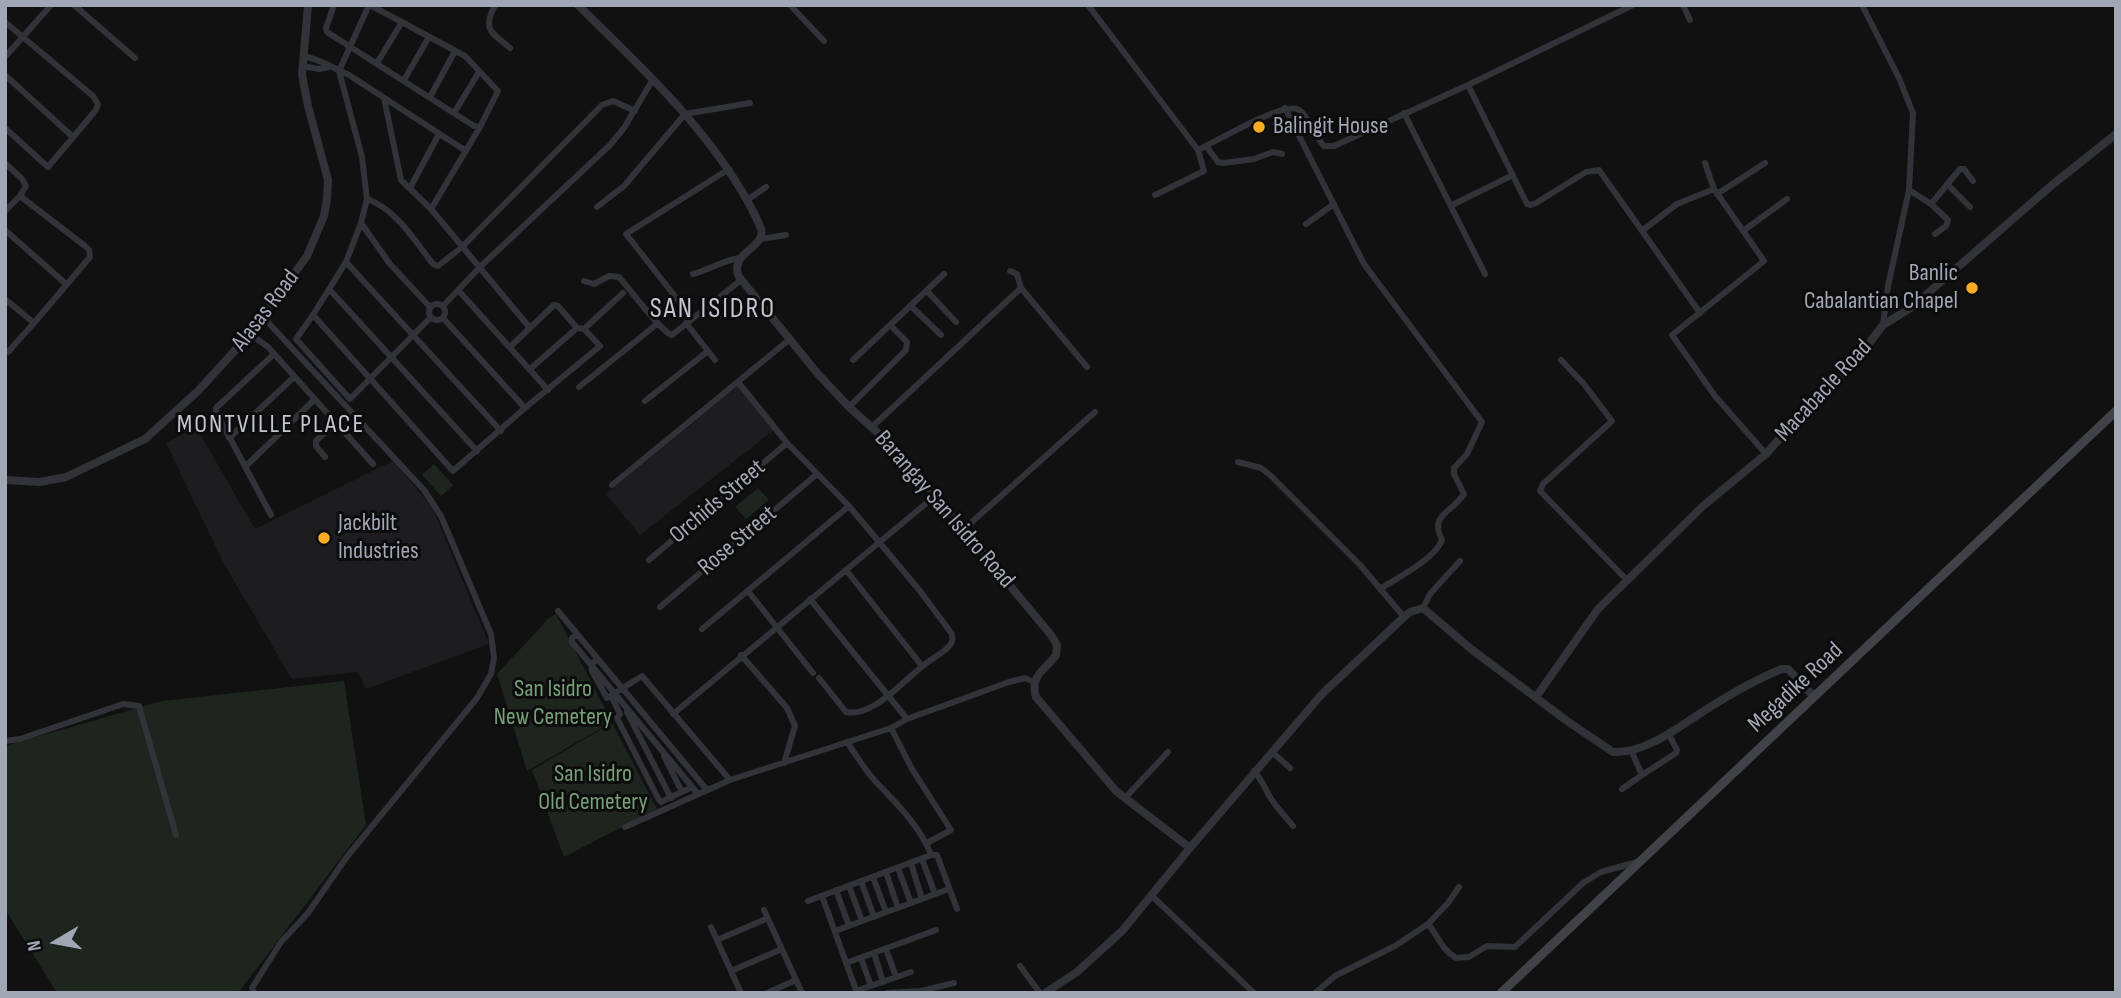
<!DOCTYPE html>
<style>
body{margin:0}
#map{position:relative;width:2121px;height:998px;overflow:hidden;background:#111112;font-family:"Sofia Sans Condensed",sans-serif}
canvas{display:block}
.frame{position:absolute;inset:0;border:7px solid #a1a7b4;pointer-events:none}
.north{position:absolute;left:21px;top:907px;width:70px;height:70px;-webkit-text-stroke:5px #0c0c0d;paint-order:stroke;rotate:260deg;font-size:19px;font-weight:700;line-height:28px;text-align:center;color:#a1a7b4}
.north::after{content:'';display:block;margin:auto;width:24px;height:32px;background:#a1a7b4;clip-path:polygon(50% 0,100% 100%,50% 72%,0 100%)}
</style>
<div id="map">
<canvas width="2121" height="998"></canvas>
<div class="frame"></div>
<div class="north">N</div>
</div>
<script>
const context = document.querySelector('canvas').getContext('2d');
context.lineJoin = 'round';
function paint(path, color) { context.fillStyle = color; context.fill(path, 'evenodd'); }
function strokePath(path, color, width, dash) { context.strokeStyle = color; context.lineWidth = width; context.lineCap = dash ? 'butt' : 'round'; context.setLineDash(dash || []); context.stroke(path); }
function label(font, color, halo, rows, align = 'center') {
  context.font = font + ' "Sofia Sans Condensed",sans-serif'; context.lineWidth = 6; context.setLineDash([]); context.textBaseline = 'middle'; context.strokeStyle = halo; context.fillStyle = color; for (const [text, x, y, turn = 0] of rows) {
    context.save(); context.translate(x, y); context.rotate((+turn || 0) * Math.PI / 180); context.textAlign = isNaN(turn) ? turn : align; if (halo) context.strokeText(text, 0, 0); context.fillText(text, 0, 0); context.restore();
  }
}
const built = new Path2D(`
 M738,386L774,430L640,535L606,494Z
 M196,427L255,529L393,461L432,507L489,644L366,689L358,672L292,679L224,564L166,443Z`);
const green = new Path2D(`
 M434,464L453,485L441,496L422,475Z
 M758,488L769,500L746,519L735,507Z
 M556,614L612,722L527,771L497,674L549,618Z
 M344,681L366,825L238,993H57L5,909V746L162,701Z
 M612,723L657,809L564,857L532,770Z`);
const minor = new Path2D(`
 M74,5L135,58
 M334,5L326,28L327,32L474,126L480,127
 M369,5L339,71L362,157L367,199L361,223L390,264L430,307
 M370,5L465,56L498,91L480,127L431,209
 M495,5C482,30 491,32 510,48
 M790,5L824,41
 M1088,5L1198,150C1215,142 1285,100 1299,110C1310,118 1315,136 1324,146H1334L1468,85L1633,5
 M1683,5L1690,20
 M1862,5L1899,78L1913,113L1909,190L1888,286L1883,325
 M5,22L93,96L98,104L96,110L48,167L5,128
 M303,56C320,59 333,68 349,75L466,151
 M5,57L51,5
 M377,63L402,22
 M302,66L319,69L329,67
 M5,75L73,137
 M404,80L429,37
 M1468,85L1527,204L1531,205L1536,203L1586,172L1599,170L1700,313
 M430,97L455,51
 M384,98L401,180L431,209L530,328
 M1285,108L1364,264L1482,422L1467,454L1454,468V474L1464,494C1451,514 1429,514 1442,540C1435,559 1397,578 1380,589
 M454,113L479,72
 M1404,113L1485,274
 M1206,146L1218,162L1223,163L1254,159L1273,152L1282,154
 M5,163L22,179L26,186L20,196L5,211
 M1705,163L1714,189L1764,261L1672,335L1715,396L1766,454
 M1947,184L1970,207
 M410,188L439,134
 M1909,190L1931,204L1948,220L1946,226L1935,234
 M1717,194L1765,163
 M1155,195L1204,171L1198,150
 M367,199C396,209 415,241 433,264L438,266L462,247L602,105L613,101L635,111
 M747,200L766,187
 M1931,204L1960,169H1964L1973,181
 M1452,205L1513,175
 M597,207L624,186L685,114L750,103
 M361,223L346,262L313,315L453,471L525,408L600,346L584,329
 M1306,224L1334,204
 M5,230L66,284
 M1643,230L1677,204L1714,189
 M1743,231L1787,199
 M761,239L786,235
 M346,262L501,431
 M1010,271L1017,274L1021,288L1087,367
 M693,274C709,270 723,260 740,258
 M584,281L594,284L609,276L619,277C629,288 662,333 672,335L741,280
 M329,289L477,451
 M458,290L548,390
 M927,291L956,322
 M5,299L34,323L90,257L89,250L85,246L20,196
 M429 312a8 8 0 1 1 16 0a8 8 0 1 1-16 0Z
 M443,306L480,267L610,145L624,128L652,81
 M911,306L941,335
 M313,315L296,339L350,399L430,318
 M443,318L525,408
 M692,318L626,234L729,169
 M686,323L715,360
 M250,334L268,347L373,464
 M510,347L554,305L558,306L577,328
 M5,353L8,352L34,323
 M853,360L944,274
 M1561,360L1584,384L1612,421L1543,484L1540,491L1626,579
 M530,369L577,328L584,329L623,293
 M738,382L787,443L849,506L920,591L952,634C952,639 954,640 950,645C944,653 932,658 924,665C904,680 873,718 846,712L819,678
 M579,387L657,324
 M645,401L708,351
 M849,407L906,350L907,342L890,325
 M872,427L1021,288
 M229,438L294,377
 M325,457L316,446V441L336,422
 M1238,462L1261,468L1270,475L1361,566L1404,617
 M245,467L315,399
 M612,485L790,339
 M271,515L216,412V408L274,354
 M964,529L1095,412
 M649,560L787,443
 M846,570L922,666
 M748,591L813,673
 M810,599L907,719
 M660,607L817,474
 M1423,608L1430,594L1460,561
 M558,611L707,790
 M702,629L849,506
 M577,634L572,638V642L698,794
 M741,655L787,708L795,726L784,763
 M598,659L591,664L592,671L607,698L642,676L730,780
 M611,696L620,714L617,718L659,800L661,802L692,787
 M627,712L671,798
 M673,714L935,496
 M891,728L912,769L951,830L927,843
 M5,741L20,739L123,704L139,706L176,835
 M847,742C856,755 865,770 876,782C896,803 921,827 931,855H937L957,909
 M1631,750L1642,775L1676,753L1677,750L1668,733
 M1272,752L1290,768
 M664,756L682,792
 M1254,771C1262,780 1264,787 1270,797C1276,807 1285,816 1293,826
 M1622,789L1642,775
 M1125,798L1168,752
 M625,827L730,780L891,728L907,719L1009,682L1025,678L1034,682
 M922,859L935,894
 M911,863L922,899
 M898,868L911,903
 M886,872L898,908
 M873,877L886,912
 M861,881L874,917
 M849,886L862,921
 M836,890L849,926
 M1151,895L1254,993
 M822,896L857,993
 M808,901L931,855
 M764,910L802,993
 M1428,924C1438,936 1442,950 1456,958L1469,957L1487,946L1515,947L1583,883L1601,872L1637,862
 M711,927L741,993
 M835,931L949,889
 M717,940L768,918
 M886,949L896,977
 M874,953L883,982
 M861,958L871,986
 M846,963L936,930
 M1020,966L1040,993
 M731,971L782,949
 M856,991L911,972
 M254,993L252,988L281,942L308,913L346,858L477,698L491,674L494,658L491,634L441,516L424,490L263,317
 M767,993L796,980
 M887,993L921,991L954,983
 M1315,993L1335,976L1395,946L1428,924L1448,903L1459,887`);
const tertiary = new Path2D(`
 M578,5C636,62 699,120 741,190C748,202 756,215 761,229C767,248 728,252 739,277L818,374L849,407L898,451L1051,635L1057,645L1056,655C1046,670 1029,675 1036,697L1116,791L1190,848L1122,931L1077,972L1045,993
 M5,480L40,482L66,477L145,439L198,391L250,334L307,256L324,216L327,199L328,180L308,106L302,75L308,5
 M1536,697L1598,609L1703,506L1766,454L1803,412L1835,382L1861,354L1883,325L1912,307L2052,185L2116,134
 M1190,848L1322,694L1404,617L1410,612L1423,608L1471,649L1567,721L1613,752C1648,754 1686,721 1715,704C1736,691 1759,678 1782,669H1788L1814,697`);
const secondary = new Path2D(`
 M1501,993L2116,411`);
const markers = [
 [1259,127,7,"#f9ad22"],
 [1972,288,7,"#f9ad22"],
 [324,538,7,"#f9ad22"]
];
const poiNames = [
 ["Balingit House",1273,127],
 ["Banlic",1958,274,"right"],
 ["Cabalantian Chapel",1958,302,"right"],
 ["Jackbilt",338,524],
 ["Industries",338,552]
];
const streetNames = [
 ["Alasas Road",266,311,-53],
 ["Macabacle Road",1824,391,-47],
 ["Orchids Street",718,502,-40],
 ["Barangay San Isidro Road",944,510,49],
 ["Rose Street",738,541,-40],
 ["Megadike Road",1796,688,-43]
];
const parkNames = [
 ["San Isidro",553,690],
 ["New Cemetery",553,718],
 ["San Isidro",593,775],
 ["Old Cemetery",593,803]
];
const neighbourhoodNames = [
 ["MONTVILLE PLACE",271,425]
];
const quarterNames = [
 ["SAN ISIDRO",713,310]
];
paint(built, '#1d1d1f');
paint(green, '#1d251e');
strokePath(minor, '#323338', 6);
strokePath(tertiary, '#323338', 8);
strokePath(secondary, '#404248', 9);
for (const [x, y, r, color] of markers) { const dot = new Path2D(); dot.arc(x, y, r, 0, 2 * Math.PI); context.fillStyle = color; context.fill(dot); strokePath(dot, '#0c0c0d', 2.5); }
label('24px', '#a1a7b4', '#0c0c0d', poiNames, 'left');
label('24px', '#a1a7b4', '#0c0c0d', streetNames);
label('24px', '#77a079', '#0c0c0d', parkNames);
context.letterSpacing = '2px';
label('26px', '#c3c6d0', '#0c0c0d', neighbourhoodNames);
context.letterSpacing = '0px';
context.letterSpacing = '2px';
label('28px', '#c3c6d0', '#0c0c0d', quarterNames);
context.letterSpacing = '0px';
</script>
